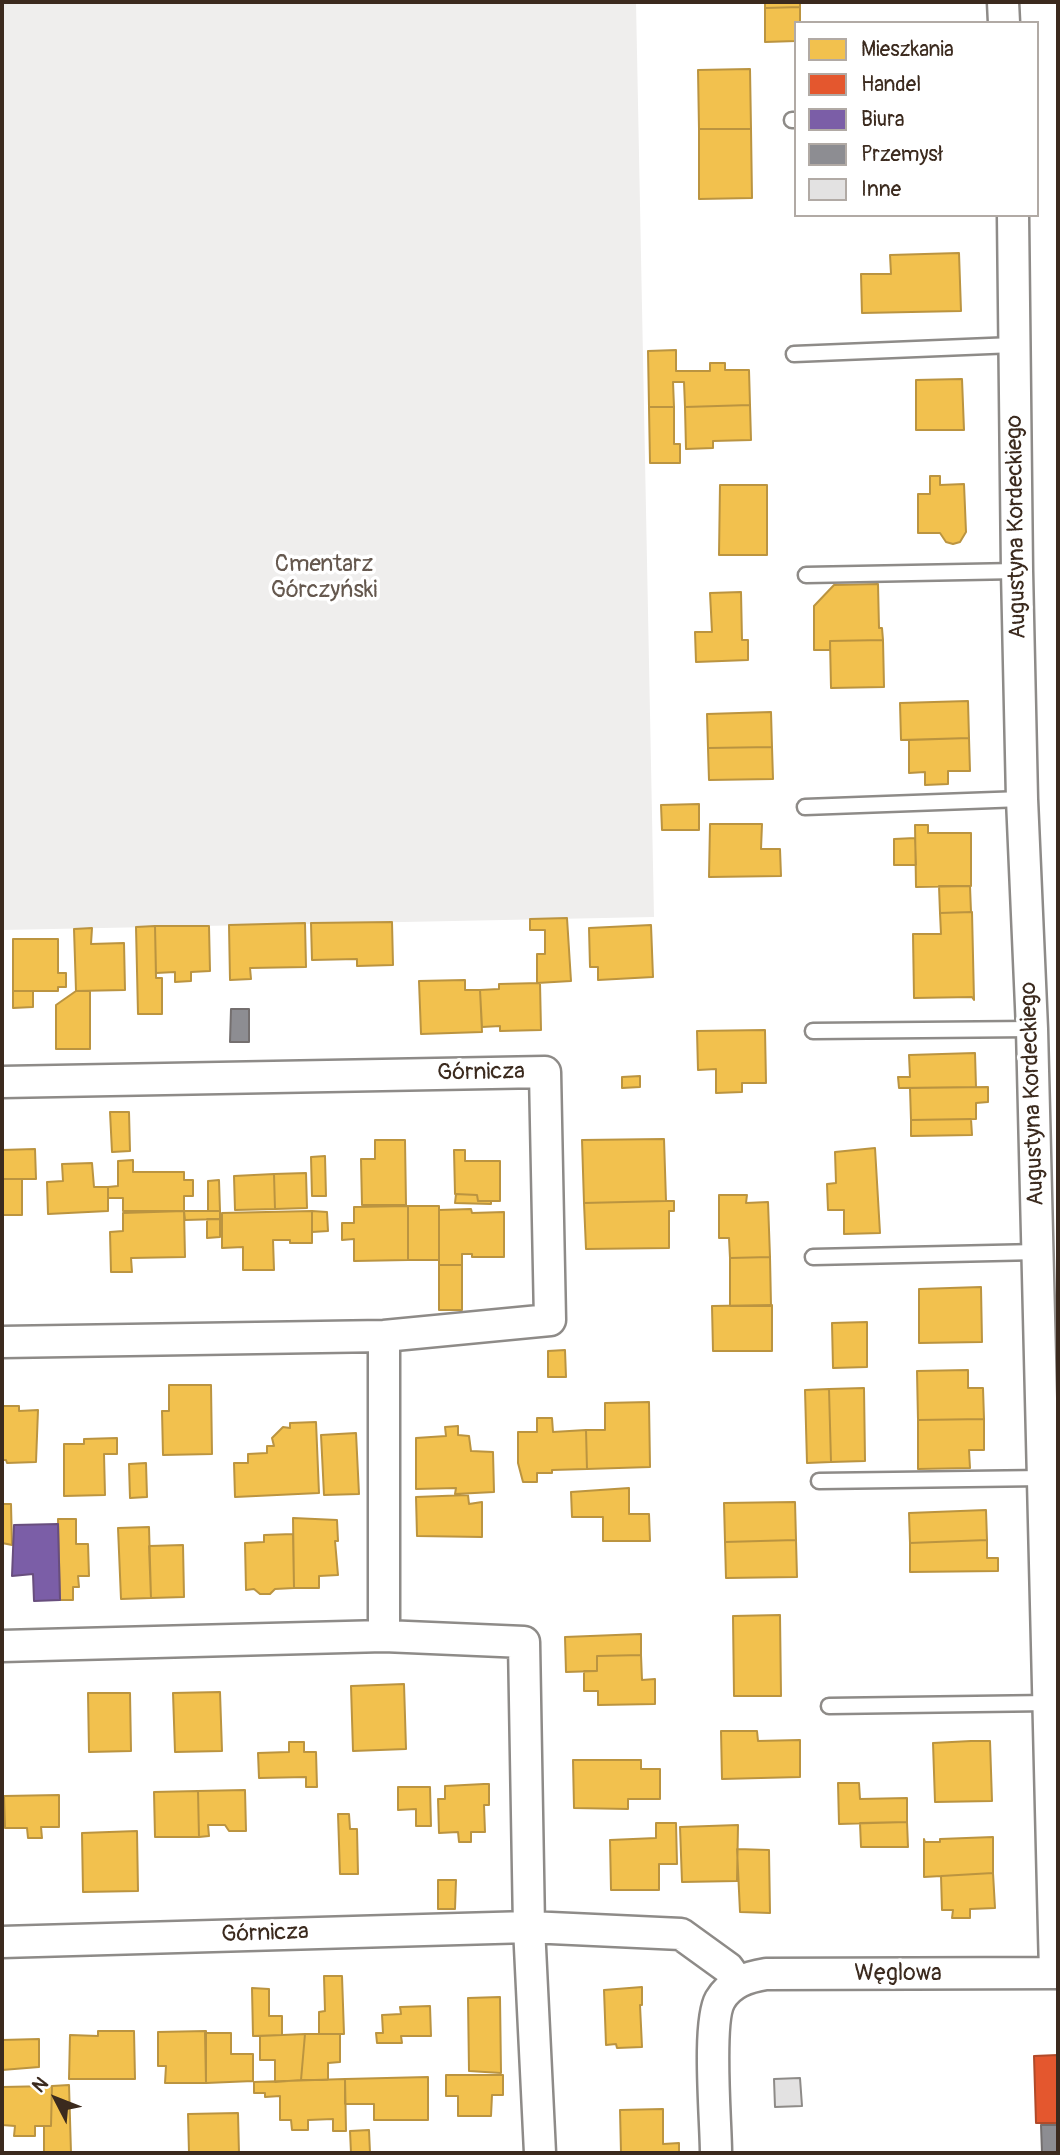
<!DOCTYPE html>
<meta charset="utf-8">
<style>
body{margin:0}
#map{position:relative;width:1060px;height:2155px;overflow:hidden;background:#fff;font-family:Pangolin,sans-serif}
canvas{display:block}
.frame{position:absolute;inset:0;border:4px solid #3b2a1e;pointer-events:none}
.legend{position:absolute;left:794px;top:21px;width:245px;height:196px;box-sizing:border-box;background:#fff;border:2px solid #b1aaa5;margin:0;padding:9px 12px;list-style:none;font-size:21px;color:#3b2a1e}
.legend li{display:flex;align-items:center;gap:14px;height:35px}
.legend b{width:35px;border:2px solid #b1aaa5}
.north{position:absolute;left:21px;top:2064px;width:70px;height:70px;-webkit-text-stroke:5px #fff;paint-order:stroke;rotate:312deg;font-size:19px;font-weight:700;line-height:28px;text-align:center;color:#3b2a1e}
.north::after{content:'';display:block;margin:auto;width:24px;height:32px;background:#3b2a1e;clip-path:polygon(50% 0,100% 100%,50% 72%,0 100%)}
</style>
<div id="map">
<canvas width="1060" height="2155"></canvas>
<div class="frame"></div>
<ul class="legend">
<li><b style="height:19px;background:#f2c14e"></b>Mieszkania</li>
<li><b style="height:19px;background:#e4572e"></b>Handel</li>
<li><b style="height:19px;background:#7b5ea7"></b>Biura</li>
<li><b style="height:19px;background:#8d8d92"></b>Przemysł</li>
<li><b style="height:19px;background:#e3e2e2"></b>Inne</li>
</ul>
<div class="north">N</div>
</div>
<script>
const context = document.querySelector('canvas').getContext('2d');
context.lineJoin = 'round';
function paint(path, color) { context.fillStyle = color; context.fill(path, 'evenodd'); }
function strokePath(path, color, width, dash) { context.strokeStyle = color; context.lineWidth = width; context.lineCap = dash ? 'butt' : 'round'; context.setLineDash(dash || []); context.stroke(path); }
function label(font, color, halo, rows, align = 'center') {
  context.font = font + ' Pangolin,sans-serif'; context.lineWidth = 7; context.setLineDash([]); context.textBaseline = 'middle'; context.strokeStyle = halo; context.fillStyle = color; for (const [text, x, y, turn = 0] of rows) {
    context.save(); context.translate(x, y); context.rotate((+turn || 0) * Math.PI / 180); context.textAlign = isNaN(turn) ? turn : align; if (halo) context.strokeText(text, 0, 0); context.fillText(text, 0, 0); context.restore();
  }
}
const built = new Path2D(`
 M2,2H636L654,917L2,930Z`);
const homes = new Path2D(`
 M765,2H800V7L765,8Z
 M800,7V23H796V41L765,42V8Z
 M750,69L751,129H699L698,70Z
 M699,129H751L752,198L699,199Z
 M959,253L961,311L862,313L861,274H891L890,255Z
 M676,350V371H710V363H725V370H749L750,405L685,407L684,382H673L674,407H649L648,351Z
 M962,379L964,430H916V380Z
 M750,405L751,440L713,441V448L686,449L685,407Z
 M649,407H674V444H680V463H650Z
 M930,476H940V485L964,484L966,532L960,542L953,544L946,542L940,533H918V494H930Z
 M720,485H767V555H719Z
 M878,584L879,628H882L883,640L830,641V650H814V606L834,585Z
 M741,592L742,640H748V660L696,662L695,632H712L710,593Z
 M883,640L884,687L831,688L830,641Z
 M968,701L969,738L901,740L900,703Z
 M771,712L772,747L708,748L707,714Z
 M969,738L970,771H948V784L925,785V772L909,773V740Z
 M772,747L773,779L709,780L708,748Z
 M699,804V830H662L661,805Z
 M710,824H762L761,849H780L781,876L709,877Z
 M915,825H928V833H971V886L916,887Z
 M915,838L916,865H894V839Z
 M939,886H970L971,912L940,913Z
 M972,912L974,1000L972,997L914,998L913,934H941L940,913Z
 M567,918L571,981L537,983V954H545V930H530V919Z
 M392,922L393,965L357,966V959L312,960L311,923Z
 M305,923L306,967L250,968L251,979L230,980L229,925Z
 M651,925L653,977L598,980V967H590L589,928Z
 M155,926H209L210,971L191,972V981L175,982V972L156,973Z
 M155,926L156,978H162V1014H138L136,927Z
 M92,928L91,944L124,943L125,990L76,991L74,929Z
 M13,939H58V973H66V987H58V991H13Z
 M465,980V990H480L482,1032L421,1034L419,981Z
 M540,983L541,1030L500,1031V1026L482,1027L480,990L499,989V984Z
 M13,991H33V1007L13,1008Z
 M76,991H90V1049H56V1005Z
 M765,1030L766,1083H742V1092L716,1093V1069L698,1070L697,1031Z
 M975,1053L976,1087L899,1088L898,1077H910L909,1055Z
 M640,1076V1087L622,1088V1077Z
 M988,1087V1102L976,1103V1119L911,1120L910,1088Z
 M110,1112H129L130,1151L112,1152Z
 M971,1119L972,1135L911,1136V1120Z
 M664,1139L666,1201L584,1203L582,1140Z
 M375,1140H405L406,1205H362L361,1159H375Z
 M875,1148L880,1233L844,1234V1210H828L827,1184L836,1183L835,1152Z
 M35,1149L36,1179H2V1150Z
 M454,1150H465V1161H500V1201H478L477,1195L455,1194Z
 M325,1156L326,1196H312L311,1157Z
 M133,1160V1172H184V1180H193V1196H184V1211H123V1198H108V1187L118,1186V1161Z
 M92,1163L94,1187H108V1211L48,1214L47,1182L63,1181L62,1164Z
 M306,1173L307,1208L275,1209L274,1174Z
 M274,1174L275,1209L235,1210L234,1176Z
 M2,1179H22V1215H2Z
 M219,1180L220,1211H208V1181Z
 M456,1194L477,1195L478,1201H491V1204L455,1203Z
 M719,1195H747L746,1203L768,1202L770,1257L730,1258L729,1238H719Z
 M666,1201H674V1211H669V1248L586,1249L584,1203Z
 M408,1206V1260L354,1261V1239L342,1240V1223H354V1207Z
 M408,1206H439V1260H408Z
 M471,1209L472,1213L504,1212V1257H472V1254H462V1265H439V1210Z
 M184,1211L185,1257L131,1258L132,1272H111L110,1232L123,1231V1213Z
 M184,1211H220V1219L185,1220Z
 M312,1211V1243H290V1240H273L274,1270H243V1247L222,1248V1213Z
 M312,1211L327,1212L328,1231L312,1232Z
 M207,1219H220V1237L207,1238Z
 M770,1257L771,1306H730V1258Z
 M439,1265H462V1310H439Z
 M981,1287L982,1342L919,1343V1289Z
 M772,1305V1351H713L712,1306Z
 M867,1322V1367L833,1368L832,1323Z
 M565,1350L566,1377H548V1351Z
 M968,1370V1388H983L984,1419L918,1420L917,1371Z
 M169,1385H211L212,1454L163,1455L162,1411H169Z
 M864,1388L865,1461L831,1462L829,1389Z
 M829,1389L831,1462L807,1463L805,1390Z
 M649,1402L650,1467L587,1469L586,1430H605V1403Z
 M2,1406H19V1411L38,1410L36,1462L7,1463L6,1460H2Z
 M537,1418H552L553,1432L586,1430L587,1469L552,1470V1473H537V1482H523L518,1463V1432H537Z
 M984,1419V1450H969L970,1468L918,1469V1420Z
 M316,1422L319,1493L235,1497L234,1463H248V1454L267,1453V1446H274L272,1438L283,1427L290,1428V1423Z
 M458,1426V1435L469,1436L471,1451L493,1452L494,1492L455,1494L456,1488L416,1489V1438L446,1436L445,1427Z
 M356,1433L359,1494L324,1495L321,1435Z
 M117,1438V1454H104L105,1495L64,1496V1444H84V1439Z
 M146,1463L147,1497L130,1498L129,1464Z
 M629,1488V1514H649L650,1541H603V1517H572L571,1492Z
 M468,1495L469,1504L482,1502V1537L417,1536L416,1497Z
 M795,1502L796,1540L725,1542L724,1503Z
 M2,1504H11L12,1545L2,1543Z
 M986,1510L987,1540L910,1543L909,1513Z
 M293,1518L337,1520L338,1541H335L338,1575L319,1576V1588H294Z
 M58,1519H76V1544H88L89,1576H78L79,1587H73V1600H60Z
 M149,1527L151,1598L121,1599L118,1528Z
 M293,1534L294,1588L275,1589L270,1594H260L254,1589L246,1590L245,1543L264,1542V1535Z
 M796,1540L797,1577L726,1578L725,1542Z
 M987,1540V1558H998V1571L910,1572V1543Z
 M183,1545L184,1597L151,1598L149,1546Z
 M780,1615L781,1696H734L733,1616Z
 M641,1634V1655L597,1656V1671L566,1672L565,1637Z
 M641,1655L642,1680L655,1679V1704L598,1705V1691H584V1671H597V1656Z
 M404,1684L406,1749L353,1751L351,1686Z
 M220,1692L222,1751L175,1752L173,1693Z
 M88,1693H130L131,1751L89,1752Z
 M721,1731H757L758,1741L800,1740V1777L722,1779Z
 M971,1741H990L992,1801L935,1802L933,1743Z
 M289,1742H304V1752H316L317,1787H306V1777L259,1778L258,1753L289,1752Z
 M573,1760H641V1769H660V1799H628V1809L574,1808Z
 M838,1783H859L860,1799L907,1798V1822L839,1824Z
 M484,1784H489V1805H484L485,1832H471V1842H459L458,1832L439,1833L438,1799H445V1786Z
 M398,1787H430L431,1826H416V1809L398,1810Z
 M245,1790L246,1831H229L225,1825H208L209,1836L199,1837L198,1791Z
 M198,1791L199,1837H155L154,1792Z
 M59,1795V1827H41L42,1838H28L27,1828H5L4,1796Z
 M338,1814H349L350,1829H357L358,1874H340Z
 M907,1822L908,1847H861L860,1823Z
 M656,1823H676L677,1864H659V1890H611L610,1840L656,1838Z
 M738,1825L737,1881L682,1882L680,1827Z
 M137,1831L138,1891L83,1892L82,1833Z
 M993,1837V1873L924,1877V1839L925,1842H940V1839Z
 M737,1849L769,1850L770,1913L740,1912Z
 M993,1873L995,1908L970,1909V1918H952L953,1910H942L941,1876Z
 M438,1880H456L455,1909H438Z
 M324,1976H342L344,2034H319V2012L325,2011Z
 M642,1987V2005H640L642,2047L617,2048L616,2044L606,2045L604,1990Z
 M252,1988L269,1989V2016H282V2035L253,2036Z
 M500,1997L501,2073L469,2071L468,1998Z
 M430,2006L431,2036H401L402,2043H377L376,2033H383L382,2015L401,2014L400,2007Z
 M98,2031H134L135,2079H69L70,2035L98,2036Z
 M206,2031V2083H165L166,2066H158V2032Z
 M205,2033H231V2054H253V2081L206,2083Z
 M305,2034H340V2062L328,2063V2080H301Z
 M305,2034L301,2080L275,2082V2060H260V2036Z
 M39,2039V2067L2,2070V2040Z
 M446,2075H503V2095H492L491,2116H458V2096H446Z
 M428,2077V2120H374V2104H345V2079Z
 M345,2079L346,2131H333V2119L308,2120V2130H292L291,2120H280V2096L265,2097V2093H254V2082Z
 M69,2085L71,2153H44V2126H51L52,2086Z
 M52,2086L51,2126H35V2136H14L15,2126L2,2125V2087Z
 M663,2109V2144L679,2143V2153H621L620,2110Z
 M238,2113L239,2153H189L188,2114Z
 M369,2130L370,2153H351L350,2131Z`);
const shops = new Path2D(`
 M1058,2055V2123H1036L1034,2056Z`);
const offices = new Path2D(`
 M58,1524L60,1600L34,1601L33,1574L12,1576L14,1525Z`);
const industry = new Path2D(`
 M231,1009H249V1042H230Z
 M1041,2125H1058V2153H1042Z`);
const building = new Path2D(`
 M800,2078L802,2106L775,2107L774,2079Z`);
const service = new Path2D(`
 M792,120H796
 M794,354L1014,345
 M806,575L1017,571
 M805,807L1022,799
 M813,1031L1032,1029
 M813,1257L1038,1252
 M819,1481L1043,1478
 M829,1706L1049,1703`);
const minor = new Path2D(`
 M1003,2L1004,23
 M1013,215L1017,571L1022,799L1032,1029L1055,1973
 M2,1082L545,1072L550,1320L384,1336L2,1342
 M384,1636V1336
 M2,1646L384,1636L524,1642L529,1927L681,1934L728,1968L738,1982
 M2,1942L529,1927L540,2153
 M716,2153C716,2122 707,2023 720,2000C730,1983 747,1977 766,1974L1058,1973`);
const streetNames = [
 ["Augustyna Kordeckiego",1017,527,-91],
 ["Górnicza",481,1073,-1],
 ["Augustyna Kordeckiego",1033,1094,-92],
 ["Górnicza",265,1934,-2],
 ["Węglowa",898,1974]
];
const parkNames = [
 ["Cmentarz",324,565],
 ["Górczyński",324,591]
];
paint(built, '#efeeed');
paint(homes, '#f2c14e');
strokePath(homes, '#bb9440', 2);
paint(shops, '#e4572e');
strokePath(shops, '#b14a29', 2);
paint(offices, '#7b5ea7');
strokePath(offices, '#684e7e', 2);
paint(industry, '#8d8d92');
strokePath(industry, '#746f6f', 2);
paint(building, '#e3e2e2');
strokePath(building, '#8e8b88', 2);
strokePath(service, '#8e8b88', 19);
strokePath(minor, '#8e8b88', 35);
strokePath(service, '#fff', 14);
strokePath(minor, '#fff', 30);
label('23px', '#3b2a1e', '#fff', streetNames);
label('23px', '#65584e', '#fff', parkNames);
</script>
